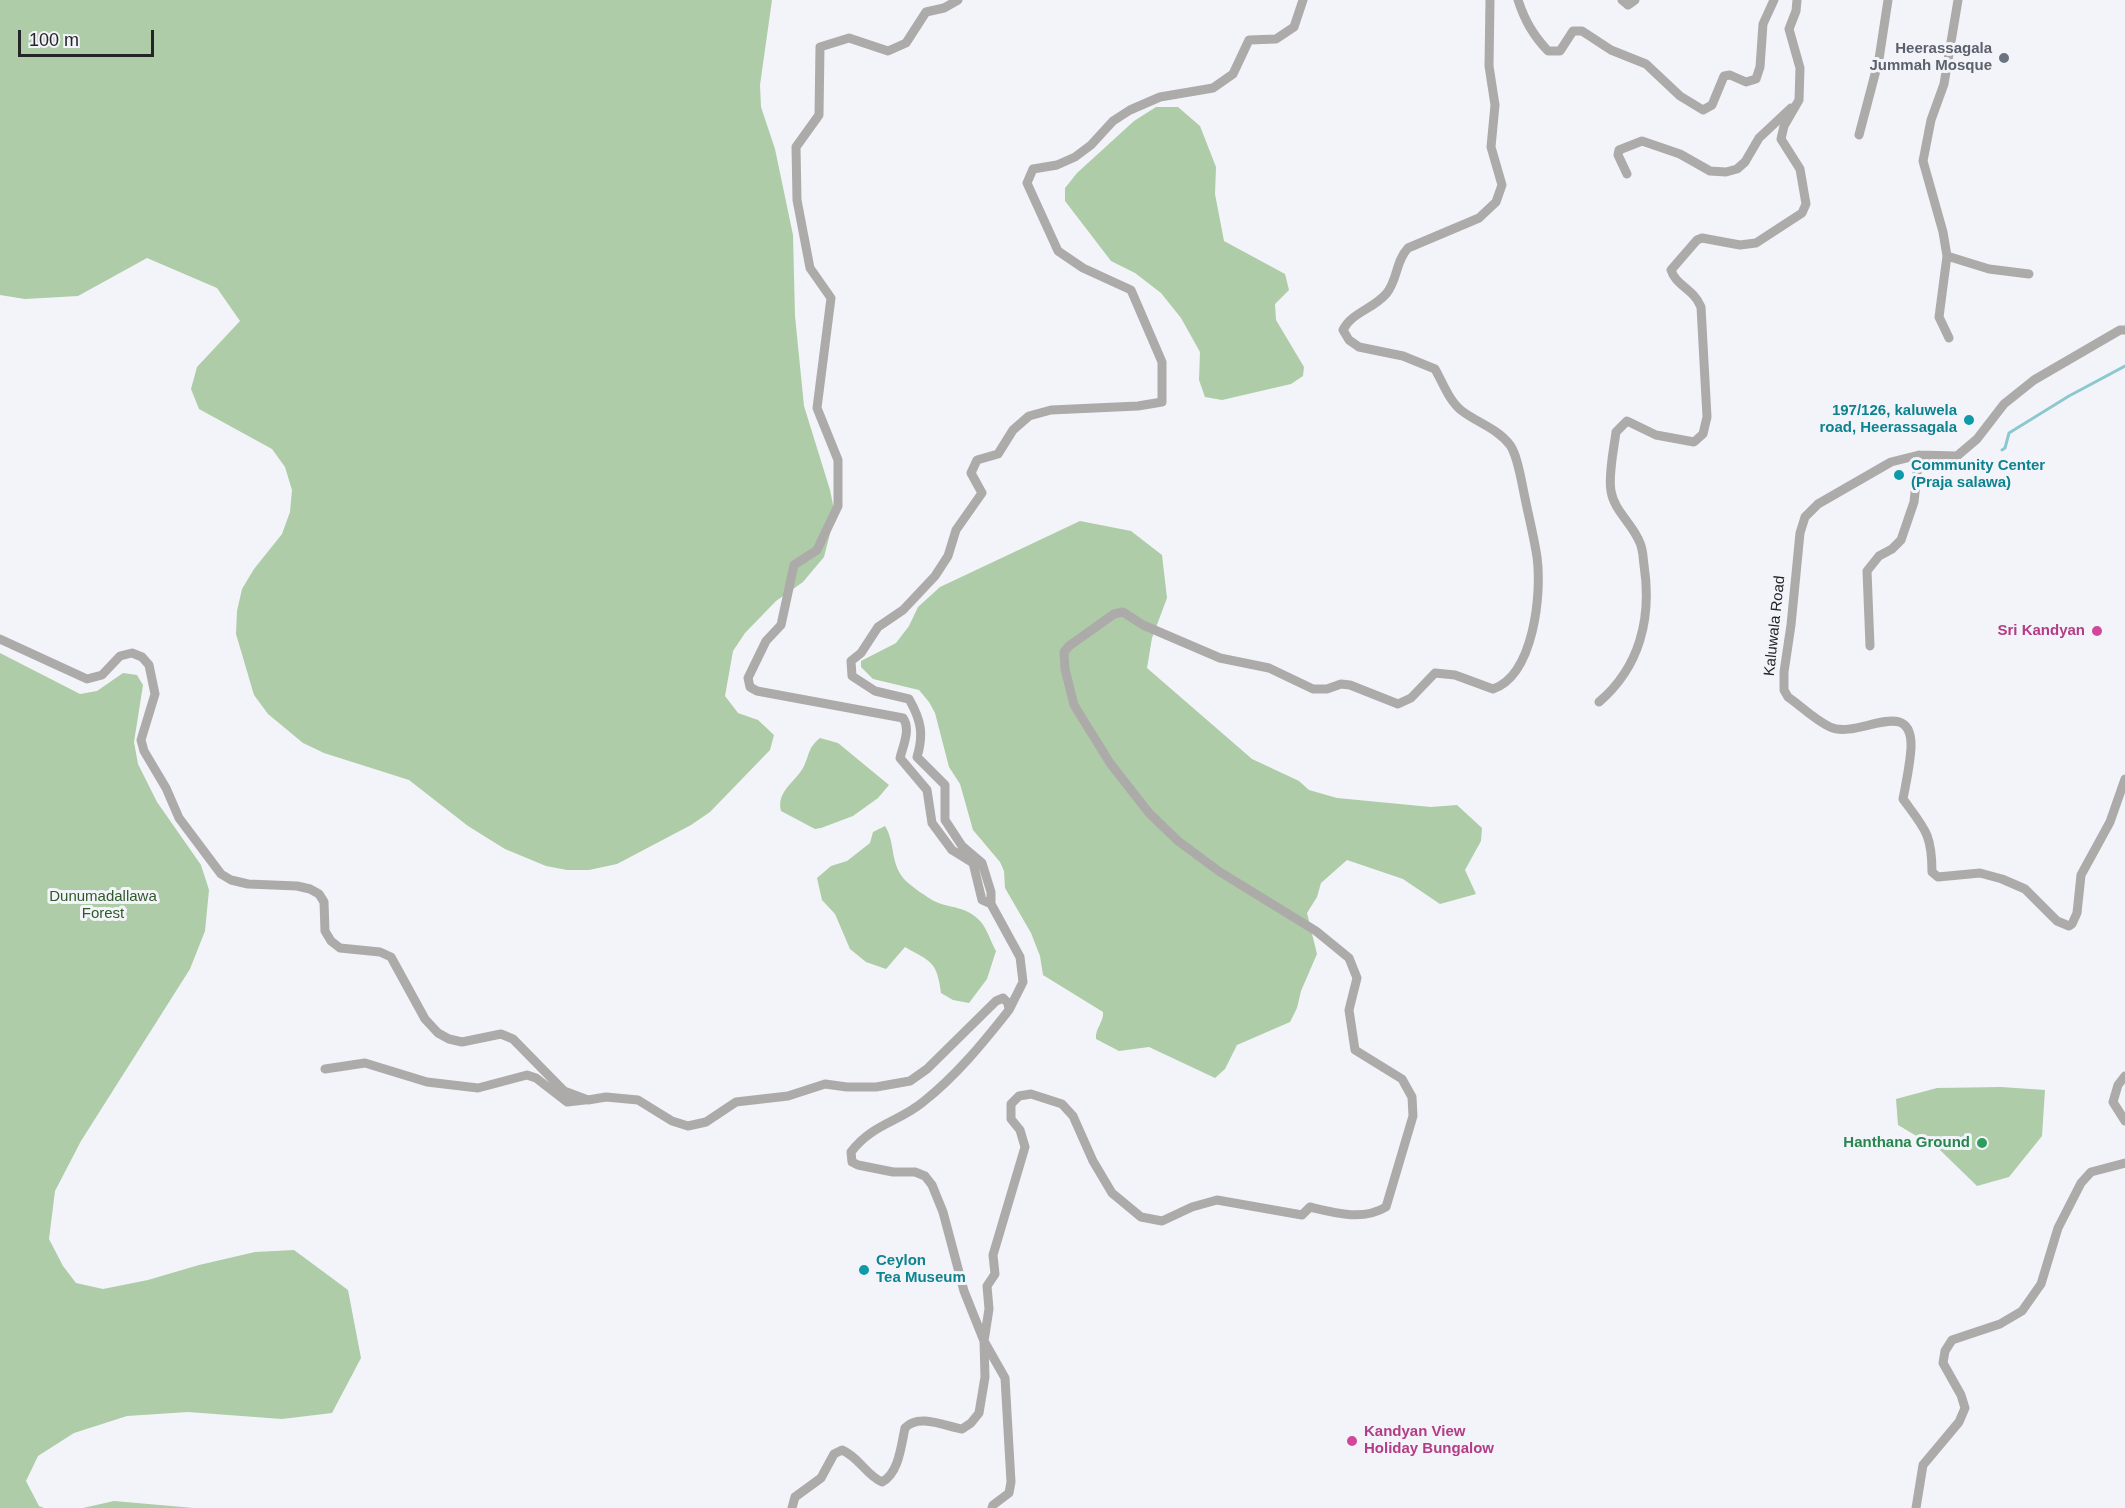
<!DOCTYPE html>
<style>
body{margin:0}
#map{position:relative;width:2125px;height:1508px;overflow:hidden;background:#f3f4f9;font-family:Arial,sans-serif}
canvas{display:block}
.scale{position:absolute;left:18px;top:30px;width:136px;height:27px;box-sizing:border-box;border:3px solid #242527;border-top:0;padding-left:8px;font-size:18px;line-height:21px;white-space:nowrap;color:#242527;-webkit-text-stroke:4px #f3f4f9;paint-order:stroke}
</style>
<div id="map">
<canvas width="2125" height="1508"></canvas>
<div class="scale">100 m</div>
</div>
<script>
const context = document.querySelector('canvas').getContext('2d');
context.lineJoin = 'round';
function paint(path, color) { context.fillStyle = color; context.fill(path, 'evenodd'); }
function strokePath(path, color, width, dash) { context.strokeStyle = color; context.lineWidth = width; context.lineCap = dash ? 'butt' : 'round'; context.setLineDash(dash || []); context.stroke(path); }
function label(font, color, halo, rows, align = 'center') {
  context.font = font + ' Arial,sans-serif'; context.lineWidth = 6; context.setLineDash([]); context.textBaseline = 'middle'; context.strokeStyle = halo; context.fillStyle = color; for (const [text, x, y, turn = 0] of rows) {
    context.save(); context.translate(x, y); context.rotate((+turn || 0) * Math.PI / 180); context.textAlign = isNaN(turn) ? turn : align; if (halo) context.strokeText(text, 0, 0); context.fillText(text, 0, 0); context.restore();
  }
}
const green = new Path2D(`
 M0,0H772L760,85L761,107L775,149L793,235L795,316L804,406L830,490L835,514L824,557L803,582L776,601L745,633L733,651L725,696L738,713L758,720L774,735L770,750L710,812L691,825L617,864L589,870H567L546,866L505,849L468,826L409,780L324,753L303,743L268,714L254,695L236,634L237,611L242,589L254,569L282,534L290,512L292,490L285,467L272,449L199,409L191,389L197,367L240,321L217,288L147,258L78,296L25,299L0,295Z
 M1156,107H1178L1200,126L1216,167L1215,194L1224,241L1285,274L1289,290L1275,304L1276,320L1304,367L1303,376L1291,384L1222,400L1205,397L1199,380L1200,352L1181,318L1161,293L1135,273L1111,261L1065,201V188L1077,173L1134,121Z
 M1080,521L1131,531L1162,555L1167,598L1152,638L1147,668L1252,759L1299,781L1309,790L1337,798L1431,807L1457,805L1482,828L1481,841L1465,870L1476,894L1440,904L1403,879L1347,860L1321,883L1317,897L1307,913L1317,954L1301,991L1297,1008L1290,1022L1237,1045L1225,1069L1215,1078L1149,1047L1119,1051L1096,1039C1095,1028 1104,1022 1103,1012L1043,975L1040,956L1031,933L1005,888L1004,871L1000,862L973,830L960,784L949,767L935,713L929,702L919,690L873,679L861,667V661L896,643L909,626L918,607L940,587Z
 M0,653L80,694L97,691L123,673L137,675L143,685L134,742L138,764L157,802L201,865L209,890L205,931L190,969L81,1141L55,1191L49,1239L63,1266L76,1283L103,1289L148,1280L199,1265L255,1252L294,1250L348,1290L361,1358L332,1413L282,1419L188,1412L127,1416L74,1433L38,1456L26,1481L39,1506L44,1508H0Z
 M820,738L838,743L889,785L878,798L853,816L821,828L815,829L781,811C776,791 796,782 804,766C810,753 808,748 820,738Z
 M885,826C896,843 889,865 907,882C914,888 925,896 934,901C950,909 966,905 981,922C987,929 991,942 996,951L987,979L969,1003L953,1000L941,993C937,961 931,962 905,947L886,969L866,962L850,949L835,914L822,900L817,878L831,866L847,861L870,843L873,832Z
 M2001,1087L2045,1090L2042,1136L2009,1177L1977,1186L1940,1150L1898,1125L1896,1099L1937,1088Z
 M114,1501L194,1508H83Z`);
const stream = new Path2D(`
 M2002,450L2005,448L2009,433L2069,396L2125,366`);
const minor = new Path2D(`
 M958,0L944,8L926,12L906,43L888,51L849,38L820,47L819,115L796,147L797,200L810,268L831,298L817,408L838,460V506L817,550L794,565L781,625L766,641L748,678L750,687L757,691L903,718C911,729 903,746 900,758L927,790L932,823L952,850L973,863L982,900L991,904V892L982,863L962,846L945,820V785L917,757C924,734 921,720 909,699L875,691L852,676L851,661L861,653L878,627L903,610L935,576L948,556L956,530L982,493L971,473L977,460L998,454L1013,430L1029,416L1051,410L1138,406L1162,402V362L1131,290L1083,268L1058,251L1027,183L1033,169L1057,165L1075,157L1091,145L1113,121L1130,110L1160,97L1213,88L1233,74L1249,40L1276,39L1294,27L1303,0
 M1518,0C1525,21 1533,35 1548,51H1560L1573,31H1582L1611,50L1646,64L1680,96L1703,110L1712,105L1724,76L1730,75L1746,82L1756,79L1760,67L1763,24L1774,0
 M1622,0L1628,5L1635,0
 M1859,135L1879,59L1888,0
 M1627,174L1618,155L1619,150L1642,141L1680,154L1710,171L1726,172L1737,169L1745,162L1759,138L1791,108
 M1947,256L1989,269L2029,274
 M2125,330H2120L2034,380L2004,404L1977,439L1957,456L1919,455L1891,462L1818,504L1805,517L1800,533L1791,625L1784,672V690L1788,697C1801,706 1815,720 1830,727C1858,740 1913,694 1911,748C1910,765 1906,783 1903,799C1925,829 1932,834 1932,872L1938,877L1980,873L2002,879L2025,889L2057,921L2069,926L2072,924L2077,913L2081,875L2110,822L2125,779
 M1949,338L1939,317L1947,256L1943,232L1923,161L1931,120L1944,84L1958,0
 M0,639L87,679L102,675L120,656L132,653L142,657L149,665L155,694L141,740L144,751L166,788L179,818L221,874L231,880L248,884L297,886L310,889L319,894L324,902L325,931L331,941L340,948L380,952L391,957L425,1019L438,1033L449,1039L462,1042L501,1034L513,1039L564,1091L588,1100L606,1097L638,1100L672,1121L688,1126L706,1122L736,1102L788,1096L825,1084L847,1087H876L910,1081L927,1069L996,1001L1003,998L1008,1003L1009,1010C983,1043 956,1076 923,1102C899,1122 872,1124 851,1152L852,1162L858,1165L893,1172H915L925,1176L932,1185L943,1212L964,1291L984,1341L1005,1378L1011,1482L1009,1493L993,1505L992,1508
 M1870,646L1867,571L1879,556L1892,549L1901,540L1914,502L1919,455
 M1599,702C1640,667 1652,618 1644,565C1643,558 1643,549 1640,543C1633,524 1614,511 1611,491C1608,475 1614,448 1616,432L1627,421L1656,435L1694,442L1703,434L1707,417L1701,307C1693,288 1676,286 1671,270L1697,240L1702,238L1740,245L1756,243L1802,213L1806,204L1800,169L1781,139L1784,126L1799,100L1800,68L1789,29L1796,11L1797,0
 M991,904L1020,957L1023,982L1009,1010
 M325,1069L365,1063L427,1082L478,1088L527,1075L536,1078L567,1102L585,1100
 M2125,1076L2118,1085L2113,1102L2125,1121
 M792,1508L795,1497L821,1478L834,1454L842,1450C859,1457 866,1475 882,1482C899,1473 901,1446 905,1428C918,1413 945,1426 962,1429L971,1423L979,1413L985,1377L984,1341L989,1309L987,1286L995,1274L993,1255L1025,1147L1020,1130L1011,1119V1104L1019,1096L1031,1094L1062,1104L1073,1116L1093,1161L1112,1193L1141,1217L1162,1221L1192,1207L1217,1200L1302,1215L1310,1207C1335,1213 1363,1221 1386,1207L1413,1116L1412,1097L1402,1079L1355,1050L1349,1010L1357,978L1349,958L1316,931L1220,872L1178,841L1149,813L1110,763L1074,705L1065,669L1064,652L1069,646L1114,614L1123,612L1143,625L1220,658L1269,668L1313,689H1327L1341,684L1350,685L1398,704L1411,698L1435,673L1455,675L1493,689C1534,675 1542,593 1537,557C1534,537 1529,518 1525,498C1522,485 1518,456 1510,445C1498,429 1478,423 1462,411C1449,401 1443,383 1435,369L1403,356L1359,347L1349,340L1343,330C1351,313 1373,309 1386,294C1398,280 1395,262 1408,248L1479,218L1496,202L1502,185L1491,147L1495,105L1489,66L1490,0
 M1916,1508L1923,1465L1959,1422L1965,1408L1961,1395L1943,1363L1945,1351L1952,1340L2000,1324L2022,1311L2041,1284L2058,1228L2081,1183L2091,1172L2125,1163`);
const markers = [
 [2004,58,6,"#6b7280"],
 [1969,420,6,"#0f9aa8"],
 [1899,475,6,"#0f9aa8"],
 [2097,631,6,"#d1479c"],
 [1982,1143,6,"#2e9e5b"],
 [864,1270,6,"#0f9aa8"],
 [1352,1441,6,"#d1479c"]
];
const worshipNames = [
 ["Heerassagala",1992,49],
 ["Jummah Mosque",1992,66]
];
const cultureNames = [
 ["197/126, kaluwela",1957,411,"right"],
 ["road, Heerassagala",1957,428,"right"],
 ["Community Center",1911,466],
 ["(Praja salawa)",1911,483],
 ["Ceylon",876,1261],
 ["Tea Museum",876,1278]
];
const streetNames = [
 ["Kaluwala Road",1775,626,-84]
];
const hotelNames = [
 ["Sri Kandyan",2085,631],
 ["Kandyan View",1364,1432,"left"],
 ["Holiday Bungalow",1364,1449,"left"]
];
const parkNames = [
 ["Dunumadallawa",103,897],
 ["Forest",103,914]
];
const leisureNames = [
 ["Hanthana Ground",1970,1143]
];
paint(green, '#adcca7');
strokePath(stream, '#8cc8ce', 3);
strokePath(minor, '#adaaaa', 9);
for (const [x, y, r, color] of markers) { const dot = new Path2D(); dot.arc(x, y, r, 0, 2 * Math.PI); context.fillStyle = color; context.fill(dot); strokePath(dot, '#f3f4f9', 2); }
label('bold 15px', '#5b616d', '#f3f4f9', worshipNames, 'right');
label('bold 15px', '#0d838f', '#f3f4f9', cultureNames, 'left');
label('15px', '#242527', '#f3f4f9', streetNames);
label('bold 15px', '#b23c85', '#f3f4f9', hotelNames, 'right');
label('15px', '#2f5a28', '#f3f4f9', parkNames);
label('bold 15px', '#27864d', '#f3f4f9', leisureNames, 'right');
</script>
